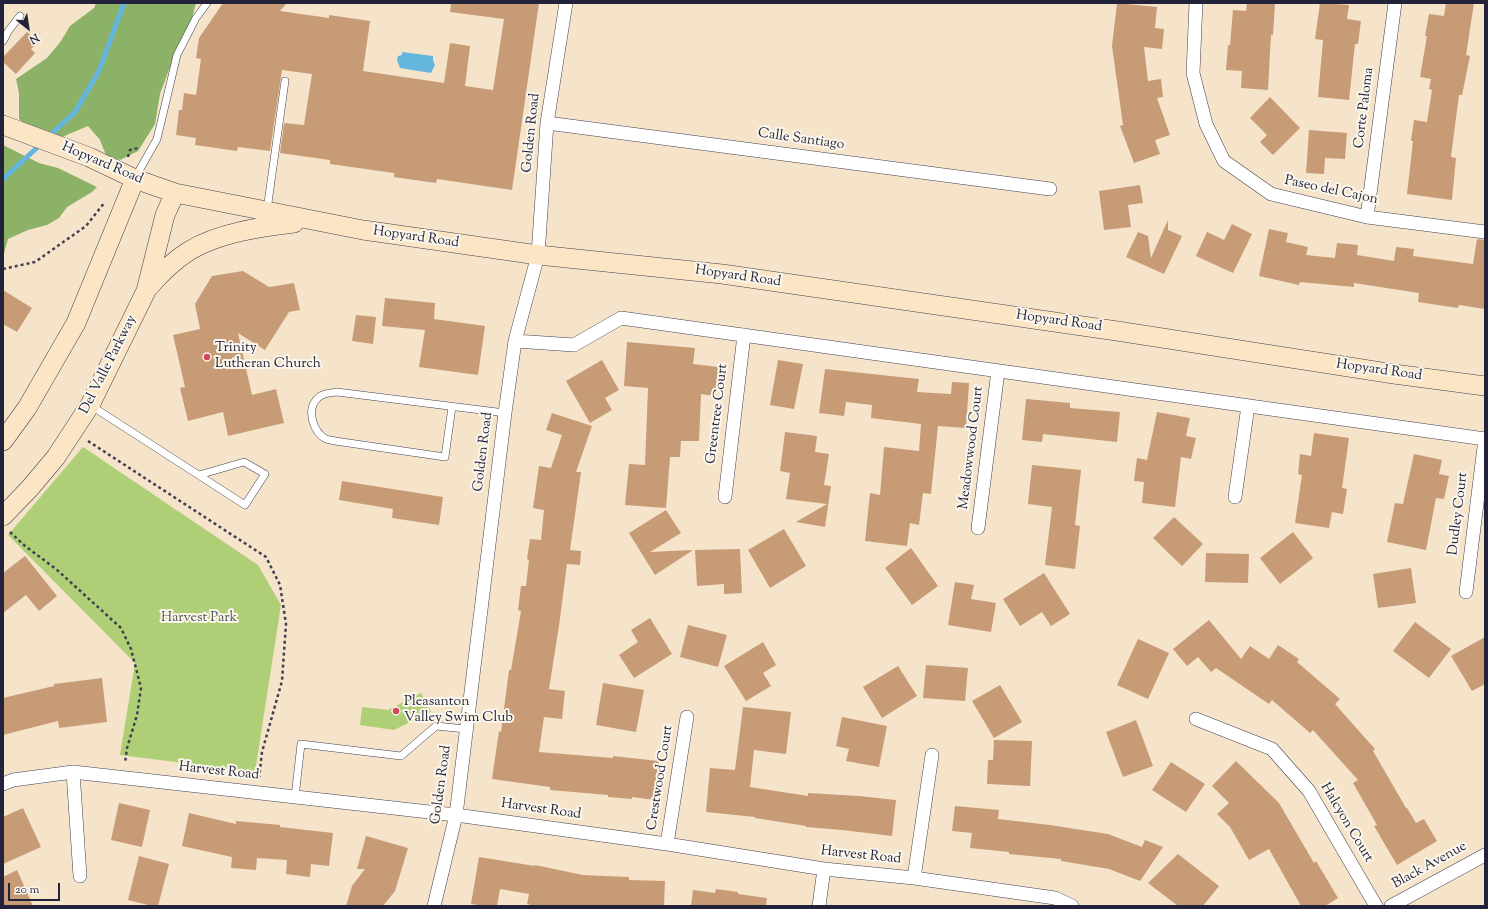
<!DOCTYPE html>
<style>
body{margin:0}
#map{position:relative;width:1488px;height:909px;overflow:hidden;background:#f5e4ca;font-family:"Sorts Mill Goudy",serif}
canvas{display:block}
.frame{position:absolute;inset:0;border:4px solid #22223b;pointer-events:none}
.north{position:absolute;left:8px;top:8px;width:40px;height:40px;-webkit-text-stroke:3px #fbf7ec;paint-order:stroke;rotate:150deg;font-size:11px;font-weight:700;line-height:16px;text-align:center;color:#22223b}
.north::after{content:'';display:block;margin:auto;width:14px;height:18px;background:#22223b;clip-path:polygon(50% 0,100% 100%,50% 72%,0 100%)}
.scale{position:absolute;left:8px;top:883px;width:52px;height:18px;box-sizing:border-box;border:2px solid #22223b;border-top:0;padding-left:5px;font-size:12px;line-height:14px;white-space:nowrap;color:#22223b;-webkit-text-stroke:3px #fbf7ec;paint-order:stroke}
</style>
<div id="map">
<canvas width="1488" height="909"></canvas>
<div class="frame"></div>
<div class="north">N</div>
<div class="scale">20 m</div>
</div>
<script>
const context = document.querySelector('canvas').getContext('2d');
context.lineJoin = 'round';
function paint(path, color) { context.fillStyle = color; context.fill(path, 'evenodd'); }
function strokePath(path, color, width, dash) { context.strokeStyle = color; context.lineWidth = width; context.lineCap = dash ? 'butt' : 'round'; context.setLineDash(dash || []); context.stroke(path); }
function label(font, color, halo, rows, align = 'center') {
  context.font = font + ' "Sorts Mill Goudy",serif'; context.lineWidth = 4; context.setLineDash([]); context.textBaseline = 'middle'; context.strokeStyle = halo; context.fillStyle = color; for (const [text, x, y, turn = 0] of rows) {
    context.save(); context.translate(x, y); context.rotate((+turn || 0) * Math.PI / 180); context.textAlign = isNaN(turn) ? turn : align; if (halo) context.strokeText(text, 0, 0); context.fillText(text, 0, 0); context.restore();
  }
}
const green = new Path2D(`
 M83,447L258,565L281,605L255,772L120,755L135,663L8,535Z
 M421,693L431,712L394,730L360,725L362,707L388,710Z`);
const forest = new Path2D(`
 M96,3H196L190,26L170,67L160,94L155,124L138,151L120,160L106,155L100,140L88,126L62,137L30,129L19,119V93L16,79L47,58L61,41L70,26L94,8Z
 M3,145L39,163L58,168L97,187L92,192L67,207L59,218L47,225L28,230L8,239L3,257Z`);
const water = new Path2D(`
 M402,52L433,56V60L435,65L431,73L400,68L397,60L398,56L402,55Z`);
const stream = new Path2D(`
 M48,137L75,112L99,71L124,3
 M3,179L41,144`);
const building = new Path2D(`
 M223,3H287L280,11L329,18V15L370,21L363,71L444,83L450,43L470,46L465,86L493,90L504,19L450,12L451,3H539L512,190L437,179L436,183L394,177V173L330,164V160L280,153L284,123L304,125L312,74L282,70L270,151L238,147L237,151L195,145L196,138L176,135L179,110H182L184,93L196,95L201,59L196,58L199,38Z
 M1117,3L1157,7L1155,28L1164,29L1162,49L1144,47L1148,81L1161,79L1163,97L1157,98L1170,135L1155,140L1160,154L1134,163L1120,126L1123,125L1112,46Z
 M1247,3H1275L1273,35H1271L1268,90L1241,88L1242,71L1226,70L1228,45H1230L1233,10L1246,11Z
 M1320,3L1349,5L1347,19L1361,21L1358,44H1355L1349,100L1318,97L1323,40L1315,39Z
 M1446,3H1474L1466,55L1470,56L1462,95H1459L1451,157L1456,158L1452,200L1407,194L1413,141H1411L1414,120L1427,122L1432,90L1429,89L1431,79L1420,77L1427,36H1425L1429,14L1444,16Z
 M27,32L38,42L31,49L35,53L16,74L3,62V57Z
 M1270,97L1300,128L1273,155L1260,142L1267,135L1250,118Z
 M1309,130L1347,133L1345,159L1325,158L1324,174L1306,173Z
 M1140,185L1143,203L1128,205L1131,227L1104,230L1099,191Z
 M1168,220V230L1182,236L1164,274L1126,257L1138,232L1148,236L1151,258Z
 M1232,224L1252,234L1233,273L1196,256L1207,232L1224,240Z
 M1269,229L1288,233L1286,242L1308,247L1306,255L1335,258L1337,243L1358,245L1357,255L1394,261L1396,247L1414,249L1413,256L1473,264L1477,239L1485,240V309L1459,305L1458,308L1418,302L1419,293L1354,283V287L1300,282L1299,285L1259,276Z
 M243,271L269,287L294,283L300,310L289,312L265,350L238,333L252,395L276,389L284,423L228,436L223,412L188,421L180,388L185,387L173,335L200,329L195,304L212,276Z
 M3,290L32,308L17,332L3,324Z
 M385,298L435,303L434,319L485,326L478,375L419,367L425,330L382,326Z
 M356,315L376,317L373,344L352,341Z
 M627,342L695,348L693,364L718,367L715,396L701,394L699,441H681L680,457H670L666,508L625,505L629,464L645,465L648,388L624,386Z
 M602,360L619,390L605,398L612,410L590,423L566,381Z
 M778,360L803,364L794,409L770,405Z
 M825,369L919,379L917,392L951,394L952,382L969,383L966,428L938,426L931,494L923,493L919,525L910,523L907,546L865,541L870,493L880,495L884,447L919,451L921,424L871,418L872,405L846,402L844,416L819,413Z
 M1026,399L1070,403V408L1120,412L1117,442L1043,434L1042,442L1022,440Z
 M1157,412L1190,418L1186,436L1196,438L1191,459L1181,457L1175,507L1142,503L1144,482L1134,481L1137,458L1147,460Z
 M552,413L592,426L576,472H581L570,550L581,551L580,565L567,564L559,626L549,689L565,691L562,719L544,717L539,752L613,758V756L659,761L654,800L632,797V799L608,797V795L550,790V787L492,779L499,731L501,732L509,670H511L521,611L518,610L521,586H526L529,560L527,559L530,539L541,540L544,510L533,508L539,466L551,468L562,435L546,430Z
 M785,432L817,436L815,452L829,454L824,485L831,486L825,527L796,522L827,504L786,499L790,473L780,471Z
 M1314,433L1349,438L1342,488L1347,489L1343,514L1332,512L1329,528L1295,523L1302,475L1298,474L1300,454L1311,456Z
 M1414,454L1442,460L1439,474L1449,476L1444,499L1436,498L1426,550L1387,542L1395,503L1403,504Z
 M1032,465L1081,470L1075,525L1080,526L1075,569L1045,565L1052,507L1028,504Z
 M342,481L443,497L439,525L392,518L393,509L339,500Z
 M666,510L681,533L650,552L693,550L655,575L629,533Z
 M1174,517L1203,544L1182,566L1153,538Z
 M784,529L806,566L770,588L748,550Z
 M1293,532L1313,558L1280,584L1260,558Z
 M911,548L938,586L912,605L885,568Z
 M740,549L742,593L724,594V584L697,586L695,550Z
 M1206,553L1249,554L1248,583L1205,582Z
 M25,556L57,596L39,611L26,595L3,613V573Z
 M1411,568L1416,603L1378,608L1373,574Z
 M1044,573L1070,614L1051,626L1042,612L1020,626L1003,599Z
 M955,582L974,585L971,599L996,603L991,632L948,625Z
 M650,618L672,654L634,678L619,655L638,642L631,630Z
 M1209,620L1241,659L1250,646L1269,659L1278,645L1299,659L1297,662L1340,699L1335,704L1375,749L1373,751L1406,808H1407L1416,823L1424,819L1437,841L1397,865L1374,826L1377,825L1353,783L1358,780L1313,730L1310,733L1272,700L1269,704L1216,668L1211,672L1198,657L1187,666L1173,649Z
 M1415,622L1451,649L1429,678L1393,651Z
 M688,625L727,635L718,667L680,657Z
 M1485,637V684L1472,691L1451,656Z
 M1138,639L1169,653L1148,699L1117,685Z
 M763,642L776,665L763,673L771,686L746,701L724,666Z
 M926,665L968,668L965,701L923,698Z
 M898,666L917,696L882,718L863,687Z
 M102,678L107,722L59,728L58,721L3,735V698L54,686V684Z
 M603,683L644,690L636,732L596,725Z
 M1000,685L1022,722L994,738L972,701Z
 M743,707L791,712L786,754L754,750L750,787L808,796V793L859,796L896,800L892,836L842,830L806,827V826L755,818V817L706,812L710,768L735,770Z
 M842,717L887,726L879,767L846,761L849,749L836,746Z
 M1136,720L1153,766L1123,777L1106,732Z
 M994,740L1032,741L1030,786L987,784L988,760H993Z
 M1236,761L1279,803L1314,863L1316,861L1338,898L1325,906H1301L1269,849L1249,860L1230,827L1217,814L1229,803L1212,786Z
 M1171,762L1205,784L1186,812L1152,790Z
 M119,803L150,810L142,847L111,840Z
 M955,806L999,810L998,819L1050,825L1108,834L1142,847L1145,840L1163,847L1140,881L1109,869L1061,861V859L1009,854V852L970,848L972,833L952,831Z
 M23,808L41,847L3,864V817Z
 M189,813L236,824V821L280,825V827L333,833L329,866L311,864L310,877L286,874L287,860L257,858L256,870L231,868L232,857L182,846Z
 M366,836L408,848L395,891L383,906H346L352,886L365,869H357Z
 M1178,854L1219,886L1203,906H1178L1148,883Z
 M139,856L169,864L158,906H152L128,900Z
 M479,857L535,866V865L583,875L629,877V880L665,881L664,906H535L527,904L529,894L500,889L497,906H485L471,904Z
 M17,870L33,906H3V877Z
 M716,889L738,892V894L767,898L766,906H691L693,890L715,893Z`);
const path = new Path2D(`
 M128,157L130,150L138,148
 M3,269L35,262L86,226L105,202
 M88,441L266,557L280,585L286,624L282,681L262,752L259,778
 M10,532L25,546L56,569L121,628L131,649L141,688L137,715L127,748L125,763`);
const lane = new Path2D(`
 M3,41L9,30L20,16
 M135,178L157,139L177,55L196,18L207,3
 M267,210L285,81
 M90,405L245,505L265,474L244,462L199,475
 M452,407L445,457L335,441C332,440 329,440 326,439C313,432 307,411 316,400C321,393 330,393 337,392L505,413
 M295,797L301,744L401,756L436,726L466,729`);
const street = new Path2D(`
 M1196,3L1193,73L1206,124L1224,161L1271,194L1367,217L1485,232
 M547,123L1050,189
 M1367,217L1395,3
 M515,341L574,345L621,318L1485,439
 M725,497L744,335
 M1235,497L1248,406
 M978,528L998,371
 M1466,592L1485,439
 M1196,719L1272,749L1309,791L1376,906
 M73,772L80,876
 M3,784L13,780L73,772L456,815L667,844L824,869L914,878L1055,898L1072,906
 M667,844L687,717
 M914,878L932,755
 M434,906L456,815L505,413L515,341L538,255L547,123L566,3
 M819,906L824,869
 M1391,906L1485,855`);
const secondary = new Path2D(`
 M3,125L89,157L135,179L175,193L363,230L538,255L722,274L1117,331L1394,374L1485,386
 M148,288C160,274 173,261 189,251C218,233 260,227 294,223
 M3,441L27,408L76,323L135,179
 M3,516L30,488L56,457L90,405L146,291L165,215L175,193`);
const markers = [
 [207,357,4,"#d1495b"],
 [396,711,4,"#d1495b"]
];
const streetNames = [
 ["Corte Paloma",1365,108,-83],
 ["Golden Road",532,133,-84],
 ["Calle Santiago",801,140,8],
 ["Hopyard Road",102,164,23],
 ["Paseo del Cajon",1331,191,12],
 ["Hopyard Road",416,238,8],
 ["Hopyard Road",738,277,8],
 ["Hopyard Road",1059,322,8],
 ["Del Valle Parkway",109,365,-63],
 ["Hopyard Road",1379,371,8],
 ["Greentree Court",718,414,-83],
 ["Meadowwood Court",972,448,-83],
 ["Golden Road",484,452,-83],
 ["Dudley Court",1459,514,-83],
 ["Harvest Road",219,772,6],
 ["Crestwood Court",661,778,-81],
 ["Golden Road",442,785,-82],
 ["Harvest Road",541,810,8],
 ["Halcyon Court",1346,823,59],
 ["Harvest Road",861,856,6],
 ["Black Avenue",1430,866,-29]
];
const poiNames = [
 ["Trinity",215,349],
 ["Lutheran Church",215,365],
 ["Pleasanton",404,703],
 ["Valley Swim Club",404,719]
];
const parkNames = [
 ["Harvest Park",199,619]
];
paint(green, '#afcf76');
paint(forest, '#8bb267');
paint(water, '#64b6df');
strokePath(stream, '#64b6df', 5);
paint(building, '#c89b77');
strokePath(lane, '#423f50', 8);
strokePath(street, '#423f50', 14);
strokePath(secondary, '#423f50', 20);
strokePath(path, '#423f50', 2.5, [3, 3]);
strokePath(lane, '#fff', 7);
strokePath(street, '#fff', 13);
strokePath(secondary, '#fce5c4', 19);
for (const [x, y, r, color] of markers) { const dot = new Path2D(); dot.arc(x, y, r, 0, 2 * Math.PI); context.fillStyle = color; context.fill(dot); strokePath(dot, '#fbf7ec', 1.5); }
label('14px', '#22223b', '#fbf7ec', streetNames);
label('14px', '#22223b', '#fbf7ec', poiNames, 'left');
label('14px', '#4c564d', '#fbf7ec', parkNames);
</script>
